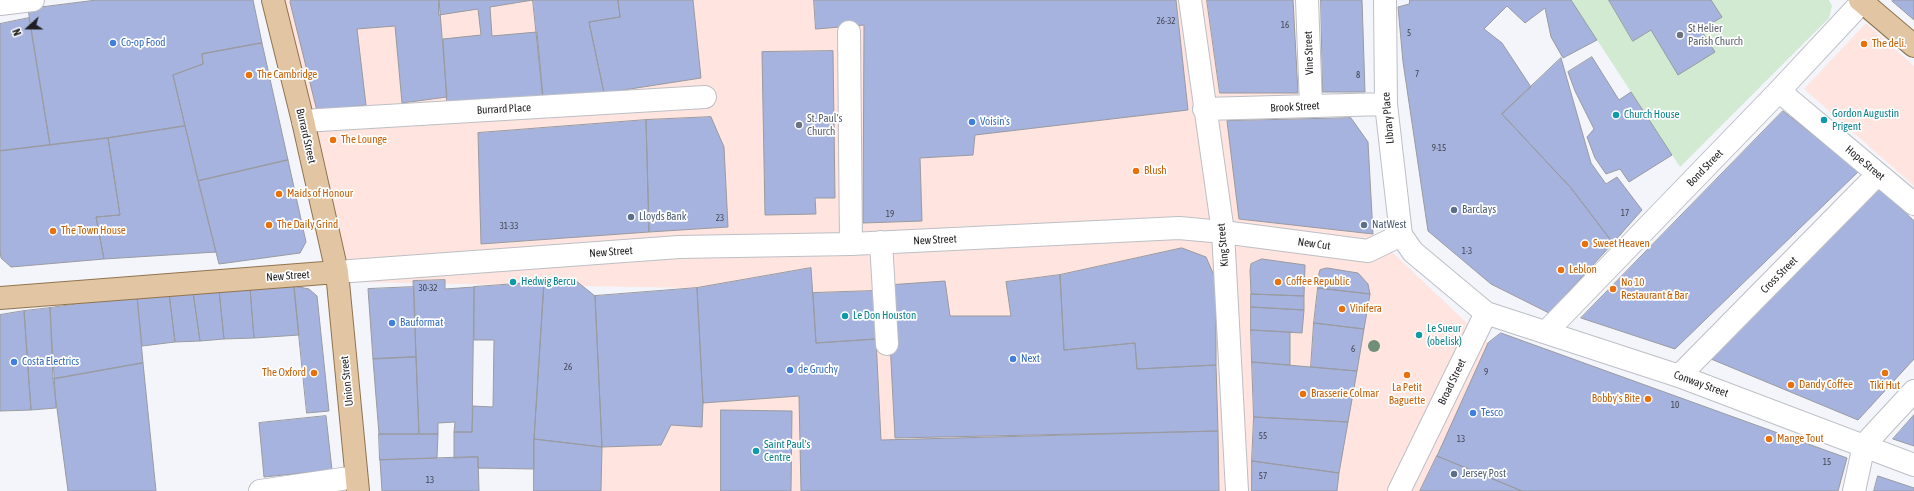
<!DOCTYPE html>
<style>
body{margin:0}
#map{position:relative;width:1914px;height:491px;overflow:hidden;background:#f3f5fb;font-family:"Asap Condensed",sans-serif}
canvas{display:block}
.north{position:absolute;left:8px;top:8px;width:40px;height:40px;-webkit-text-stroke:3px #fff;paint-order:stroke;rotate:249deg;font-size:11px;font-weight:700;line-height:16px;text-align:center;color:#1f1f22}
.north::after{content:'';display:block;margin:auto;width:14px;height:18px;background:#1f1f22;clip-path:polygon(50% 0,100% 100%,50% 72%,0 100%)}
</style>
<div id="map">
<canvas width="1914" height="491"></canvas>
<div class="north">N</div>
</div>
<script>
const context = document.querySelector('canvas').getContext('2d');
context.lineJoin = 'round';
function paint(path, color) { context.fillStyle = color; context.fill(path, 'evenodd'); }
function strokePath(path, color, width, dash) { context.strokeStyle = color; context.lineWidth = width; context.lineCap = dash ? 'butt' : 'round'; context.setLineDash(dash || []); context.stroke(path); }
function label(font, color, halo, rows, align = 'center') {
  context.font = font + ' "Asap Condensed",sans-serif'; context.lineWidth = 3.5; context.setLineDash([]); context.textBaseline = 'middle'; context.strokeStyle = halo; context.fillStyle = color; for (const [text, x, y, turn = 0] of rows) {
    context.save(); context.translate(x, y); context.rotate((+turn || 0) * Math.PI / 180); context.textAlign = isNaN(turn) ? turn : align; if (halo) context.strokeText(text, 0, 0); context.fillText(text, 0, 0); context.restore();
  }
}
const commercial = new Path2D(`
 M279,0H1294L1298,93L1304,119L1351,118L1368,142L1373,234L1488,343L1847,458L1839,491H601L602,447L595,296L691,288L344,282Z
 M1866,23L1914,66V186L1804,89Z`);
const green = new Path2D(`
 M1571,0H1829L1832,6L1829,18L1680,167Z`);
const building = new Path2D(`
 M97,0H253L262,43L202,54L203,64L173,75L185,126L108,138L50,145L28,9Z
 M291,0H439L447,97L402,103L395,26L357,29L366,105L317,111L290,2Z
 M439,0H533L490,7L492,36L537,32L543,96L447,108L443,39L481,35L478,9L439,15Z
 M533,0H618L620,17L589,22L604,93L543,96Z
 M618,0H693L701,78L604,93L589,22L620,17Z
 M814,0H1176L1188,110L975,135L973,155L920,158L922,221L863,223L864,25L816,29Z
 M1207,0H1293L1298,93H1220Z
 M1321,0H1362L1365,92H1323Z
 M1410,0H1571L1597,40L1563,58L1551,37L1545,8L1525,23L1507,6L1484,29L1502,43L1531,87L1502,114L1571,188L1613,243L1549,313L1491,284L1428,231L1403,62L1398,7L1409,4Z
 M1609,0H1711L1722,17L1701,30L1715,52L1678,75L1651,30L1633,41Z
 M1893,0H1914V20L1892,1Z
 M29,18L50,145L0,151V24Z
 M262,43L288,160L198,181L173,75L203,64L202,54Z
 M833,51L835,198H815L816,214L765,215L762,52Z
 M1592,57L1619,100L1631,92L1672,155L1629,182L1620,169L1606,174L1595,158L1587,137L1594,129L1575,91L1568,72Z
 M1561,58L1591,163L1606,184L1617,177L1642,210L1613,243L1571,188L1502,114Z
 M1783,111L1859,171L1675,349L1581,318Z
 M711,117L724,147L728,227L649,232L646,120Z
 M1351,118L1368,142L1373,234L1239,219L1227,121Z
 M646,120L649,232L481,244L478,133Z
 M185,126L216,252L104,259L96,217L120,215L108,138Z
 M108,138L120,215L96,217L104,259L11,267L1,258L0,250V151Z
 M288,160L306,242L300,253L219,264L198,181Z
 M1874,183L1914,221V359L1858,420L1711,359Z
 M1182,248L1206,257L1216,280V365L1137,369L1135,343L1064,350L1060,275Z
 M1262,259L1305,265L1304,296L1251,294L1250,270L1251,264Z
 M811,268L816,343L876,339L881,440L1218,431L1219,491H801L799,396L703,403L697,288Z
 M1327,268L1358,273L1368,284L1370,294L1318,288L1319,273L1320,270Z
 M1060,275L1064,350L1135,343L1137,369L1216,365L1218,431L895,438L887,285L945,281L950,316H1011L1006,282Z
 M445,280V289L474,287L472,432H454L455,422L438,423V434H419L413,281Z
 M575,280L595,296L602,447L534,439L544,282Z
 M544,282L534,439V469L478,468V457L454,458V432H472L473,406L493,407L494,340H474V287Z
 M294,286L309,289L317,296L329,411L307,413Z
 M294,286L299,335L254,338L250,288Z
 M414,287L416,357L373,359L368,289Z
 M250,288L254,338L224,339L219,290Z
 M697,288L703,403L702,427L671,425L661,445L602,447L595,296Z
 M1318,288L1370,294L1364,329L1314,323Z
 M219,290L224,339L200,341L193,292Z
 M873,291L876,339L816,343L813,293Z
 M193,292L200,341L175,342L169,293Z
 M169,293L175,342L142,346L137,296Z
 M1251,294L1304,296V310L1251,307Z
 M137,296L143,363L53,379L50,308Z
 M1251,307L1304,310L1302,333L1251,330Z
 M50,308L56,408L31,410L24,311Z
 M24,311L31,410L0,411V315Z
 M1314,323L1364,329L1357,371L1311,367Z
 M1251,330L1290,332V365L1252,362Z
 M1501,333L1847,458L1838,491H1522L1437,456L1488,343Z
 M416,357L419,434H379L373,359Z
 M1252,362L1357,371L1348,422L1254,417Z
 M143,363L156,491H68L53,379Z
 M721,410L792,411L791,491H721Z
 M1914,415V446L1893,439Z
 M326,416L332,470L264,477L259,423Z
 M1254,417L1348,422L1339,473L1252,461Z
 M379,434H438L437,458L380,460Z
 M534,439L602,447L601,491H534Z
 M1437,456L1522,491H1420Z
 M478,457L479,491H382L380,460Z
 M1252,461L1339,473L1337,491H1252Z
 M1878,476L1914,488V491H1874Z`);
const minor = new Path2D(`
 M1190,0L1223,232L1237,491
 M1307,0L1311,106
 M1385,0L1386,104L1401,235L1413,252L1486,313L1679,376L1914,465
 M0,4L33,0
 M849,32L851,244
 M1779,91L1914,204
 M1204,109L1386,104
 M303,121L705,97
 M881,242L887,344
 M337,272L679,247L851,244L1179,228L1223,232L1368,251L1401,235
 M1546,332L1779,91L1862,2
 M1679,376L1878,174
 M260,491L356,477
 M1399,491L1486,313
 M1854,491L1864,445L1914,391`);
const major = new Path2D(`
 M273,0L303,121L337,272L358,491
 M1860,0L1914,46
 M0,298L337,272`);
const trees = [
 [1374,346]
];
const markers = [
 [1680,35,4,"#6b7280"],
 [113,43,4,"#3f7fe0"],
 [1864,44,4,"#e8710a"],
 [249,75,4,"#e8710a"],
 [1616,115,4,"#0f9aa8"],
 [1824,120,4,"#0f9aa8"],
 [972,122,4,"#3f7fe0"],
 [799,125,4,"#6b7280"],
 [333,140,4,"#e8710a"],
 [1136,171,4,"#e8710a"],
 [279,194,4,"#e8710a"],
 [1454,210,4,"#5c6f8a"],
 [631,217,4,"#5c6f8a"],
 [269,225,4,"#e8710a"],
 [1364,225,4,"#5c6f8a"],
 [53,231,4,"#e8710a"],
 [1585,244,4,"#e8710a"],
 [1561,270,4,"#e8710a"],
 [513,282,4,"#0f9aa8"],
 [1278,282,4,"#e8710a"],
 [1613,289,4,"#e8710a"],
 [1342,309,4,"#e8710a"],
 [845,316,4,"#0f9aa8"],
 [392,323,4,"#3f7fe0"],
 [1419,335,4,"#0f9aa8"],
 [1013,359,4,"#3f7fe0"],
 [14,362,4,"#3f7fe0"],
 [790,370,4,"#3f7fe0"],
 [314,373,4,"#e8710a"],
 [1885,373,4,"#e8710a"],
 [1407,375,4,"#e8710a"],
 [1791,385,4,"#e8710a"],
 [1303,394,4,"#e8710a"],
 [1648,399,4,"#e8710a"],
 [1473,413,4,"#3f7fe0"],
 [1769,439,4,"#e8710a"],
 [756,451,4,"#0f9aa8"],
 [1454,474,4,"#5c6f8a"]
];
const numberNames = [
 ["26-32",1166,21],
 ["16",1285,25],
 ["5",1409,33],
 ["7",1417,74],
 ["8",1358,75],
 ["9-15",1439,148],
 ["17",1625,213],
 ["19",890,214],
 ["23",720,218],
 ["31-33",509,226],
 ["1-3",1467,251],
 ["30-32",428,288],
 ["6",1353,349],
 ["26",568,367],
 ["9",1486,372],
 ["10",1675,405],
 ["55",1263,436],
 ["13",1461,439],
 ["15",1827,462],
 ["57",1263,476],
 ["13",430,480]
];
const worshipNames = [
 ["St Helier",1688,29],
 ["Parish Church",1688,42],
 ["St. Paul's",807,119],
 ["Church",807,132]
];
const shopNames = [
 ["Co-op Food",121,43],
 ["Voisin's",980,122],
 ["Bauformat",400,323],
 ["Next",1021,359],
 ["Costa Electrics",22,362],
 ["de Gruchy",798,370],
 ["Tesco",1481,413]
];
const foodNames = [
 ["The deli.",1872,44],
 ["The Cambridge",257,75],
 ["The Lounge",341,140],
 ["Blush",1144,171],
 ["Maids of Honour",287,194],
 ["The Daily Grind",277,225],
 ["The Town House",61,231],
 ["Sweet Heaven",1593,244],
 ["Leblon",1569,270],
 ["Coffee Republic",1286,282],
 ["No 10",1621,283],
 ["Restaurant & Bar",1621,296],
 ["Vinifera",1350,309],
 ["The Oxford",306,373,"right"],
 ["Dandy Coffee",1799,385],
 ["Tiki Hut",1885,386,"center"],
 ["La Petit",1407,388,"center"],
 ["Baguette",1407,401,"center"],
 ["Brasserie Colmar",1311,394],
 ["Bobby's Bite",1640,399,"right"],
 ["Mange Tout",1777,439]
];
const streetNames = [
 ["Vine Street",1309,53,-92],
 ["Brook Street",1295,107,-3],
 ["Burrard Place",504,109,-3],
 ["Library Place",1388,118,-95],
 ["Burrard Street",306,136,77],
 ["Hope Street",1865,163,40],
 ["Bond Street",1705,168,-46],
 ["New Street",935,240,-3],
 ["New Cut",1314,244,8],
 ["King Street",1223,245,-95],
 ["New Street",611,252,-4],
 ["Cross Street",1779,275,-45],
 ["New Street",288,276,-4],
 ["Union Street",347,381,-96],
 ["Broad Street",1452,382,-64],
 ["Conway Street",1701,384,20]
];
const cultureNames = [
 ["Gordon Augustin",1832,114],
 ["Prigent",1832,127],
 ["Church House",1624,115],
 ["Hedwig Bercu",521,282],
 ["Le Don Houston",853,316],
 ["Le Sueur",1427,329],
 ["(obelisk)",1427,342],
 ["Saint Paul's",764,445],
 ["Centre",764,458]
];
const serviceNames = [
 ["Barclays",1462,210],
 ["Lloyds Bank",639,217],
 ["NatWest",1372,225],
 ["Jersey Post",1462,474]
];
paint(commercial, '#ffe4df');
paint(green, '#d1ead1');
paint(building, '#a6b3df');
strokePath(building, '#999ba0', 1);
strokePath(minor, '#bdbfc5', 24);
strokePath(major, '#91734e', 24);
strokePath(minor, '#fff', 22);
strokePath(major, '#e2c6a3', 22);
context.fillStyle = '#6f8f78';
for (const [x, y] of trees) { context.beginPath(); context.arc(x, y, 6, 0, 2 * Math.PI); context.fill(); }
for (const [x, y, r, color] of markers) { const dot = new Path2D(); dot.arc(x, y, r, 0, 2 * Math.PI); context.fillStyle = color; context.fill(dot); strokePath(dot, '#fff', 1.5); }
label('9px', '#414451', null, numberNames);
label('11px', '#5b616d', '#fff', worshipNames, 'left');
label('11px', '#366cbe', '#fff', shopNames, 'left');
label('11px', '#c56008', '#fff', foodNames, 'left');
label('11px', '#1f1f22', '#fff', streetNames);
label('11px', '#0d838f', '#fff', cultureNames, 'left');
label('11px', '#4e5e75', '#fff', serviceNames, 'left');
</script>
